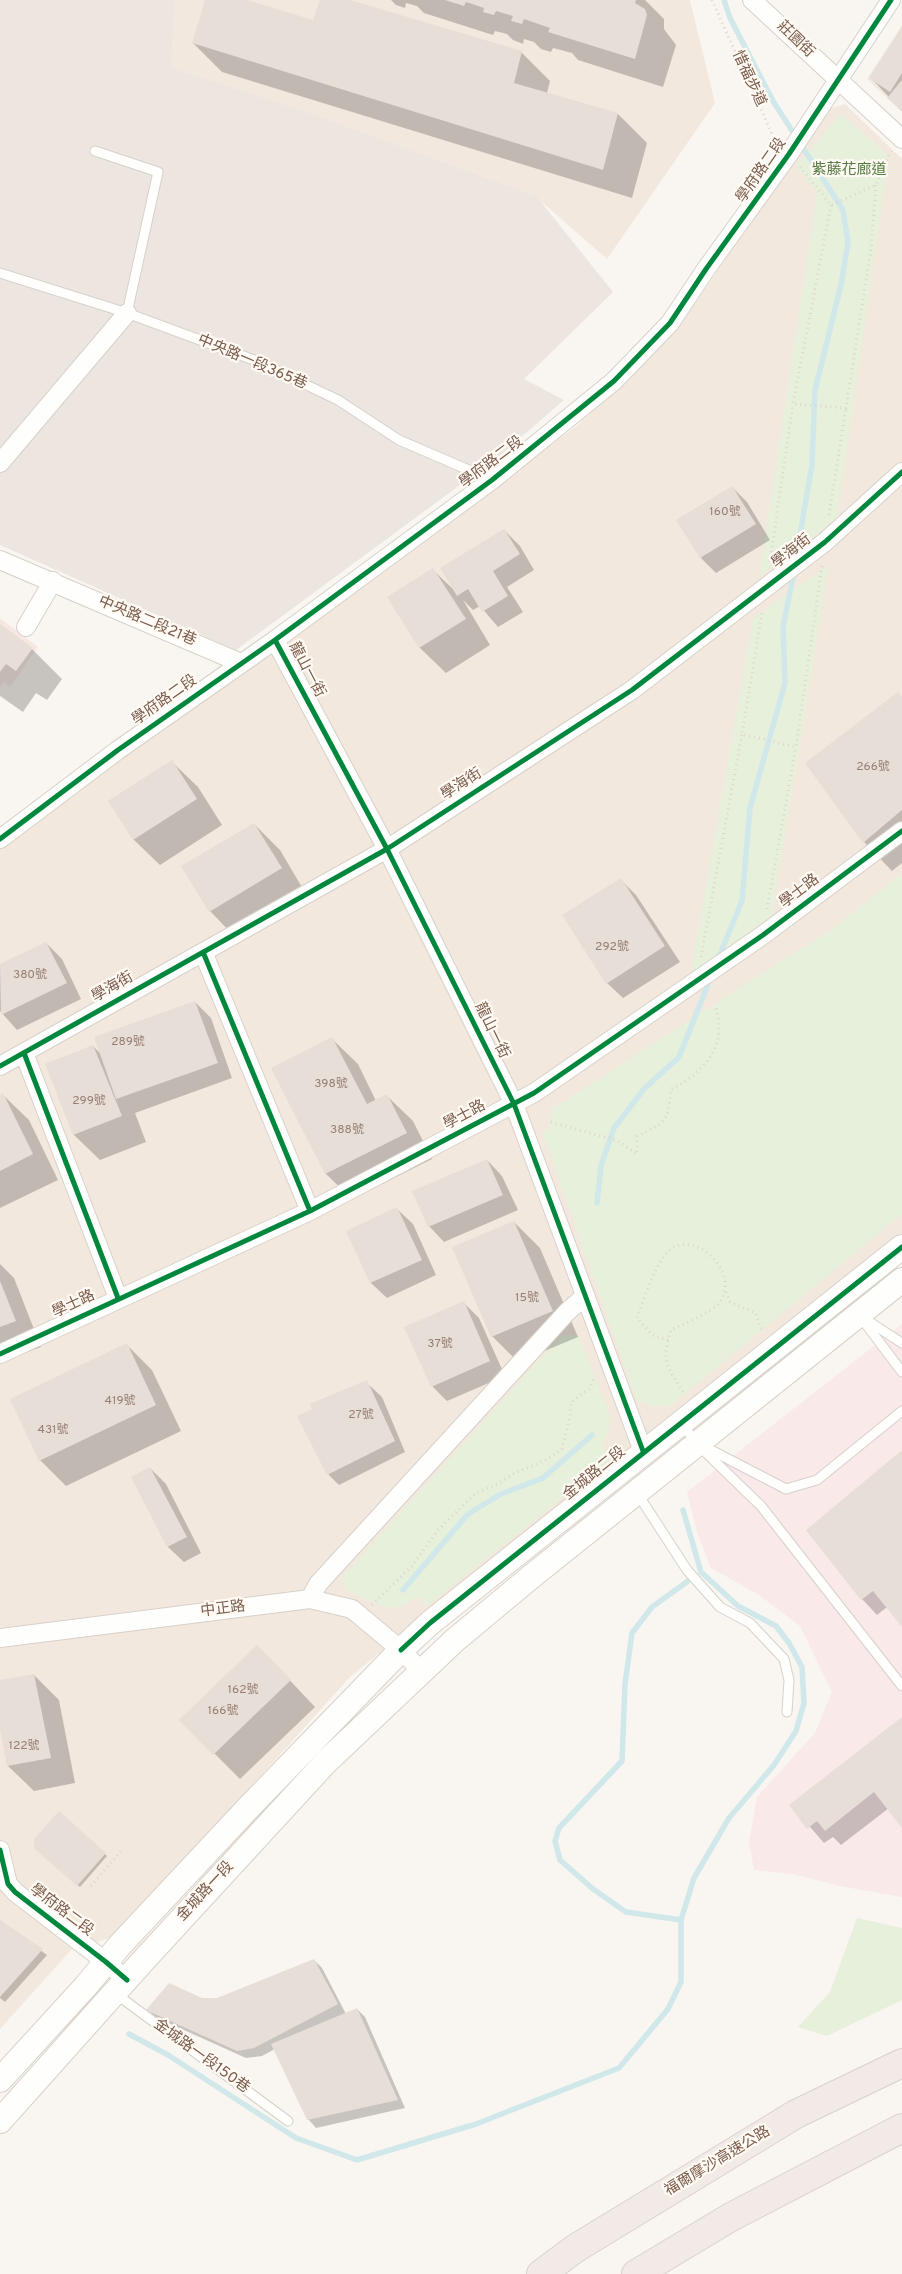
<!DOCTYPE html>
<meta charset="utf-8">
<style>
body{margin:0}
canvas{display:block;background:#f9f5f0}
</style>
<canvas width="902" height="2274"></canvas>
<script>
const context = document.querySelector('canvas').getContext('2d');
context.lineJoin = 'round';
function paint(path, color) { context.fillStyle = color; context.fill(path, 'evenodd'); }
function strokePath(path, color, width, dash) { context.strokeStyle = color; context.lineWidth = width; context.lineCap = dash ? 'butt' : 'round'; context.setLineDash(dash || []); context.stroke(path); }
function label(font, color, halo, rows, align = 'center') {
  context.font = font + ' Overpass,"Noto Sans TC",sans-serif'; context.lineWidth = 4.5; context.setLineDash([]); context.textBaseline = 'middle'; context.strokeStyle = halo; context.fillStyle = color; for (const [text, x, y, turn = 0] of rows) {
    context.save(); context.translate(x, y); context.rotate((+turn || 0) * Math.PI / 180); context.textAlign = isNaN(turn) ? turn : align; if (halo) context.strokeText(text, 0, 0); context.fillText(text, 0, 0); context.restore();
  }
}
const residential = new Path2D(`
 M175,0H690L715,103L607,259L536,197L171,68Z
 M902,25V112L867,79Z
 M845,104L902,159V1237L439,1604L350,1677L116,1936L71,1950L0,2029V846L249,667L578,425L679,327L829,109Z`);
const commercial = new Path2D(`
 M0,618L38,647L10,687L4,682L0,687Z`);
const industrial = new Path2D(`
 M0,0H175L171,68L306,112L537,197L613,292L524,379L564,400L498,457L236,650L0,545Z`);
const medical = new Path2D(`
 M902,1324V1897L840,1886L793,1874L754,1870L749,1843L757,1797L815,1733L832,1692L800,1626L759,1595L711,1568L698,1535L687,1492Z`);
const green = new Path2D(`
 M841,114L889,156L837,519L759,577L817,193L796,166Z
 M829,565L771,922L690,977L753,618Z
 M902,873V1214L670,1406L652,1407L637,1401L543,1134L550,1126L552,1109L836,926Z
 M567,1335H575L580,1338L610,1417L609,1431L602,1444L610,1460L427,1606L418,1596L401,1607H383L346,1590L342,1578L345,1574L561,1336Z
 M857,1918L902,1928V2000L827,2036L798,2027L830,1992Z`);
const shadow = new Path2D(`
 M206,0H243L314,22L321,0H346L521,52L550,81L547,93L618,114L647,143L632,198L222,72L193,43Z
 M391,0H645L664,19V29L676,45L663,87L578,60L572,53L553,48L551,52L541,49L534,42L524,39L523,44L513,40L507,34L495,31L493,35L424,13L417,6L406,3L405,8L396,5Z
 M902,30V111L871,78Z
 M732,487L747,502L770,540L716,573L701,558Z
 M504,530L520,546L534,570L507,587L523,612L498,627L480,606L473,610L463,600L490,645L446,673L420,648L388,597L433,570L454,590Z
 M0,626L32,649L62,679L47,700L36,693L23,712L0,696Z
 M902,698V863L892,871L864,842Z
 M172,762L198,787L222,825L160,865L134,840L110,802Z
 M254,824L280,850L306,894L235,937L210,911Z
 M620,879L636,895L680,962L623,998L607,983Z
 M46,943L62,959L81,999L17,1030L0,1011V966Z
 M195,1002L211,1018L232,1078L135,1113L146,1142L100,1160L74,1135L46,1064L93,1046L102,1055Z
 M332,1039L358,1064L376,1101L387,1096L413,1121L432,1159L352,1199L326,1174L272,1069Z
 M3,1095L29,1120L58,1180L0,1208V1096Z
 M487,1160L502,1176L518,1210L444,1242L429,1226Z
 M397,1209L413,1224L436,1275L387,1298L371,1283L347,1232Z
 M514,1222L540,1248L578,1337L518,1362L492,1336Z
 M0,1264L14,1278L41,1347L0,1362Z
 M463,1302L479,1318L505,1376L447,1401L432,1386Z
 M127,1345L152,1370L181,1431L66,1486L40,1460Z
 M366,1382L382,1397L405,1452L339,1485L328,1474L314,1410Z
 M902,1452V1625L887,1607L877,1615L862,1599L807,1531Z
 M150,1468L166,1484L201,1553L184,1562L168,1547L132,1478Z
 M282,1672L315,1707L240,1779L181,1720Z
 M34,1675L59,1700L75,1783L34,1791L8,1766L0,1722V1681Z
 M902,1719V1826L889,1808L841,1845L833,1837L824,1843L791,1805Z
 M59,1813L107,1856L80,1887L35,1847Z
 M0,1921L47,1955L5,2002L0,1998Z
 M314,1960L322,1968L346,2014L357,2009L365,2017L405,2108L316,2128L308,2119L275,2049L262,2056L246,2058L155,2017L147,2009L202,1999H217Z`);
const stream = new Path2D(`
 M724,0L730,18L773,101L843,210L848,242L841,285L815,390L812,465L796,558
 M718,959L742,901L750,808L785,683L783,627L794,572
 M597,1203L601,1166L614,1128L644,1089L679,1057L711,977
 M403,1590L468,1514L501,1494L543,1478L592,1435
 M681,1920L626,1912L593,1889L560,1860L555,1841L559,1828L622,1761L625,1684L632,1633L652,1607L695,1576
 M129,2034L168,2055L296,2138L357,2160L476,2124L619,2068L668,2009L681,1982V1920L694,1878L729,1818L774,1765L796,1731L804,1703L802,1667L789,1643L776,1626L738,1606L701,1572L683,1510`);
const building = new Path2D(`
 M205,0H247L313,20L320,0H350L522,51L514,83L618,113L603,170L192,43Z
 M445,0H636L635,3L645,9L647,15L635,59L548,32L550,28L524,19L522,24L511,21L513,16L496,11L494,15L483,12L484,8L466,2L464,6Z
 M902,27V73L890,92L869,78Z
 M902,80V111L887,98Z
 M732,486L756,524L700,558L676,520Z
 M504,529L520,554L493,571L508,596L482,612L468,589L457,596L440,568Z
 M433,568L466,619L419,648L387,597Z
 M0,624L33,648L16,671L6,664L0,672Z
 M898,692L902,697V810L863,843L805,763Z
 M172,760L197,799L133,840L108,801Z
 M254,823L282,868L209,912L181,866Z
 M621,878L665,946L606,984L562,915Z
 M46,942L67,983L1,1015L0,964Z
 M195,1001L218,1063L116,1099L94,1037Z
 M332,1037L367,1104L387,1094L407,1133L325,1174L271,1068Z
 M93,1045L122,1116L73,1135L45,1064Z
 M3,1093L33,1154L0,1171V1095Z
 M487,1159L503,1195L428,1227L412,1191Z
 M397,1207L422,1260L370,1283L346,1231Z
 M514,1221L553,1311L491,1337L452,1247Z
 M0,1281L16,1321L0,1327Z
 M464,1301L490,1361L431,1387L404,1327Z
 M127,1343L156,1405L39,1461L10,1399Z
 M367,1380L395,1441L327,1475L297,1416L312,1409L310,1404Z
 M902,1450V1627L873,1591L861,1600L806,1530Z
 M150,1467L187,1537L167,1547L131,1477Z
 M257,1645L291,1680L213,1755L179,1720Z
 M34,1674L51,1758L7,1766L0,1729V1680Z
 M902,1717V1828L874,1792L825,1831L817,1821L807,1829L789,1805Z
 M59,1811L106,1853L77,1886L34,1848V1839Z
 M0,1920L43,1949L0,1997Z
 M314,1959L338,2004L254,2048L237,2051L146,2010L169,1983L202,1998H217Z
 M357,2008L398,2100L307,2120L271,2044Z`);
const path = new Path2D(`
 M712,0L776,143
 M800,167L831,205L876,185L891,151
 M831,205L793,404L846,408L871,249L876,185
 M829,515L846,408
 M770,562L793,404
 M762,613L742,734L796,747L822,566
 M767,909L796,747
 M701,957L742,734
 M551,1122L618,1141L637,1154V1136C666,1122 668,1123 671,1089C694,1079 719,1057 719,1028C719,1021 717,1012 715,1005
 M726,1292L730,1302L756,1313L760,1327L764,1330
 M668,1340L652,1335L637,1318C644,1299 653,1271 665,1255C689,1223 742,1271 720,1302C713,1312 683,1324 671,1330C660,1366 668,1366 685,1395
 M372,1605L412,1566L438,1530L476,1493L497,1484L515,1473L548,1459L562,1449L570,1416L571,1402L589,1389L595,1377
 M91,1886L121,1851`);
const lane = new Path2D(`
 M95,151L158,172L127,313
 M0,273L127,313L254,360L338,400L399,440L492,480
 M859,1315L902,1372
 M865,1319L902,1343
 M682,1424L697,1444L761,1506L902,1686
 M707,1448L786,1489L817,1480L902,1411
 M637,1493L687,1570L720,1607L750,1623L784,1659L789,1680L787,1712
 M116,1994L288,2121`);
const street = new Path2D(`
 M752,0L902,139
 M0,463L127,313
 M0,560L241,663
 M26,627L53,581
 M275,640L387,849L514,1104L643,1451
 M0,839L118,750L275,640L492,480L614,381L670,323L706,269L789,154L891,0
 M203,952L310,1211
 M24,1053L118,1298
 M0,1066L387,849L632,690L825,542L902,472
 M0,1354L310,1211L534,1093L763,935L902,831
 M310,1599L318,1584L567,1312L585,1296
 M0,1638L310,1599L352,1609L401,1650L422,1672
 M0,1850L8,1884L15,1892L106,1962L127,1980`);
const secondary = new Path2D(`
 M0,2080L85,1987L120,1945L250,1806L401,1650L430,1623L902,1247
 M0,2121L142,1962L326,1762L455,1640L532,1576L902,1280`);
const highway = new Path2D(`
 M541,2274L576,2248L796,2114L902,2063
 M636,2274L731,2217L902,2128`);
const cycleway = new Path2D(`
 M275,640L387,849L514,1104L643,1451
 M0,839L118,750L275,640L492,480L614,381L670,323L706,269L789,154L891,0
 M203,952L310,1211
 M24,1053L118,1298
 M0,1066L387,849L632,690L825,542L902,472
 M0,1354L310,1211L534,1093L763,935L902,831
 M401,1650L430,1623L902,1247
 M0,1850L8,1884L15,1892L106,1962L127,1980`);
const numberNames = [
 ["160號",725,513],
 ["266號",873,768],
 ["292號",612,948],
 ["380號",30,976],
 ["289號",128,1043],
 ["398號",331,1085],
 ["299號",89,1102],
 ["388號",347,1131],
 ["15號",527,1299],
 ["37號",440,1345],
 ["419號",120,1402],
 ["27號",361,1416],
 ["431號",53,1431],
 ["162號",243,1691],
 ["166號",223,1712],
 ["122號",24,1747]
];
const streetNames = [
 ["莊園街",795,40,44],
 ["惜福步道",748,79,65],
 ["學府路二段",762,171,-55],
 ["中央路一段365巷",252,363,23],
 ["學府路二段",492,463,-37],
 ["學海街",792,552,-38],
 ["中央路二段21巷",147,622,23],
 ["龍山一街",306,670,62],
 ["學府路二段",165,701,-35],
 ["學海街",462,785,-33],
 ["學士路",800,892,-37],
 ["學海街",113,988,-30],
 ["龍山一街",491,1031,64],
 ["學士路",465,1116,-28],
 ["學士路",74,1305,-25],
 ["金城路二段",595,1474,-39],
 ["中正路",223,1610,-7],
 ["金城路一段",206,1892,-47],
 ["學府路二段",61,1911,37],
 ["金城路一段150巷",201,2057,36],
 ["福爾摩沙高速公路",718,2162,-31]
];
const parkNames = [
 ["紫藤花廊道",849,171]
];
paint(residential, '#f2e8de');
paint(commercial, '#f6e8e1');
paint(industrial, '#ede5e0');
paint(medical, '#fae9e9');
paint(green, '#e7f0db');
paint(shadow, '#0003');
strokePath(stream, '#d0e8ea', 5.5);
paint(building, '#e6ded7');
strokePath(lane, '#d7d1cb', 11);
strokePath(street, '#d7d1cb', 20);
strokePath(secondary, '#d9d2cb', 26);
strokePath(highway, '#dad1cc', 30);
strokePath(path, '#dcd5d0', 3, [1, 4]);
strokePath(lane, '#fefefd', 9);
strokePath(street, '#fefefd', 18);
strokePath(secondary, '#fefefd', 24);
strokePath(highway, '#f2eae7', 28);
strokePath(cycleway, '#00873e', 5);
label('12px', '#977e72', null, numberNames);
label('15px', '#7a5c4d', '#fffaf3', streetNames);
label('15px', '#537a41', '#fffaf3', parkNames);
</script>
